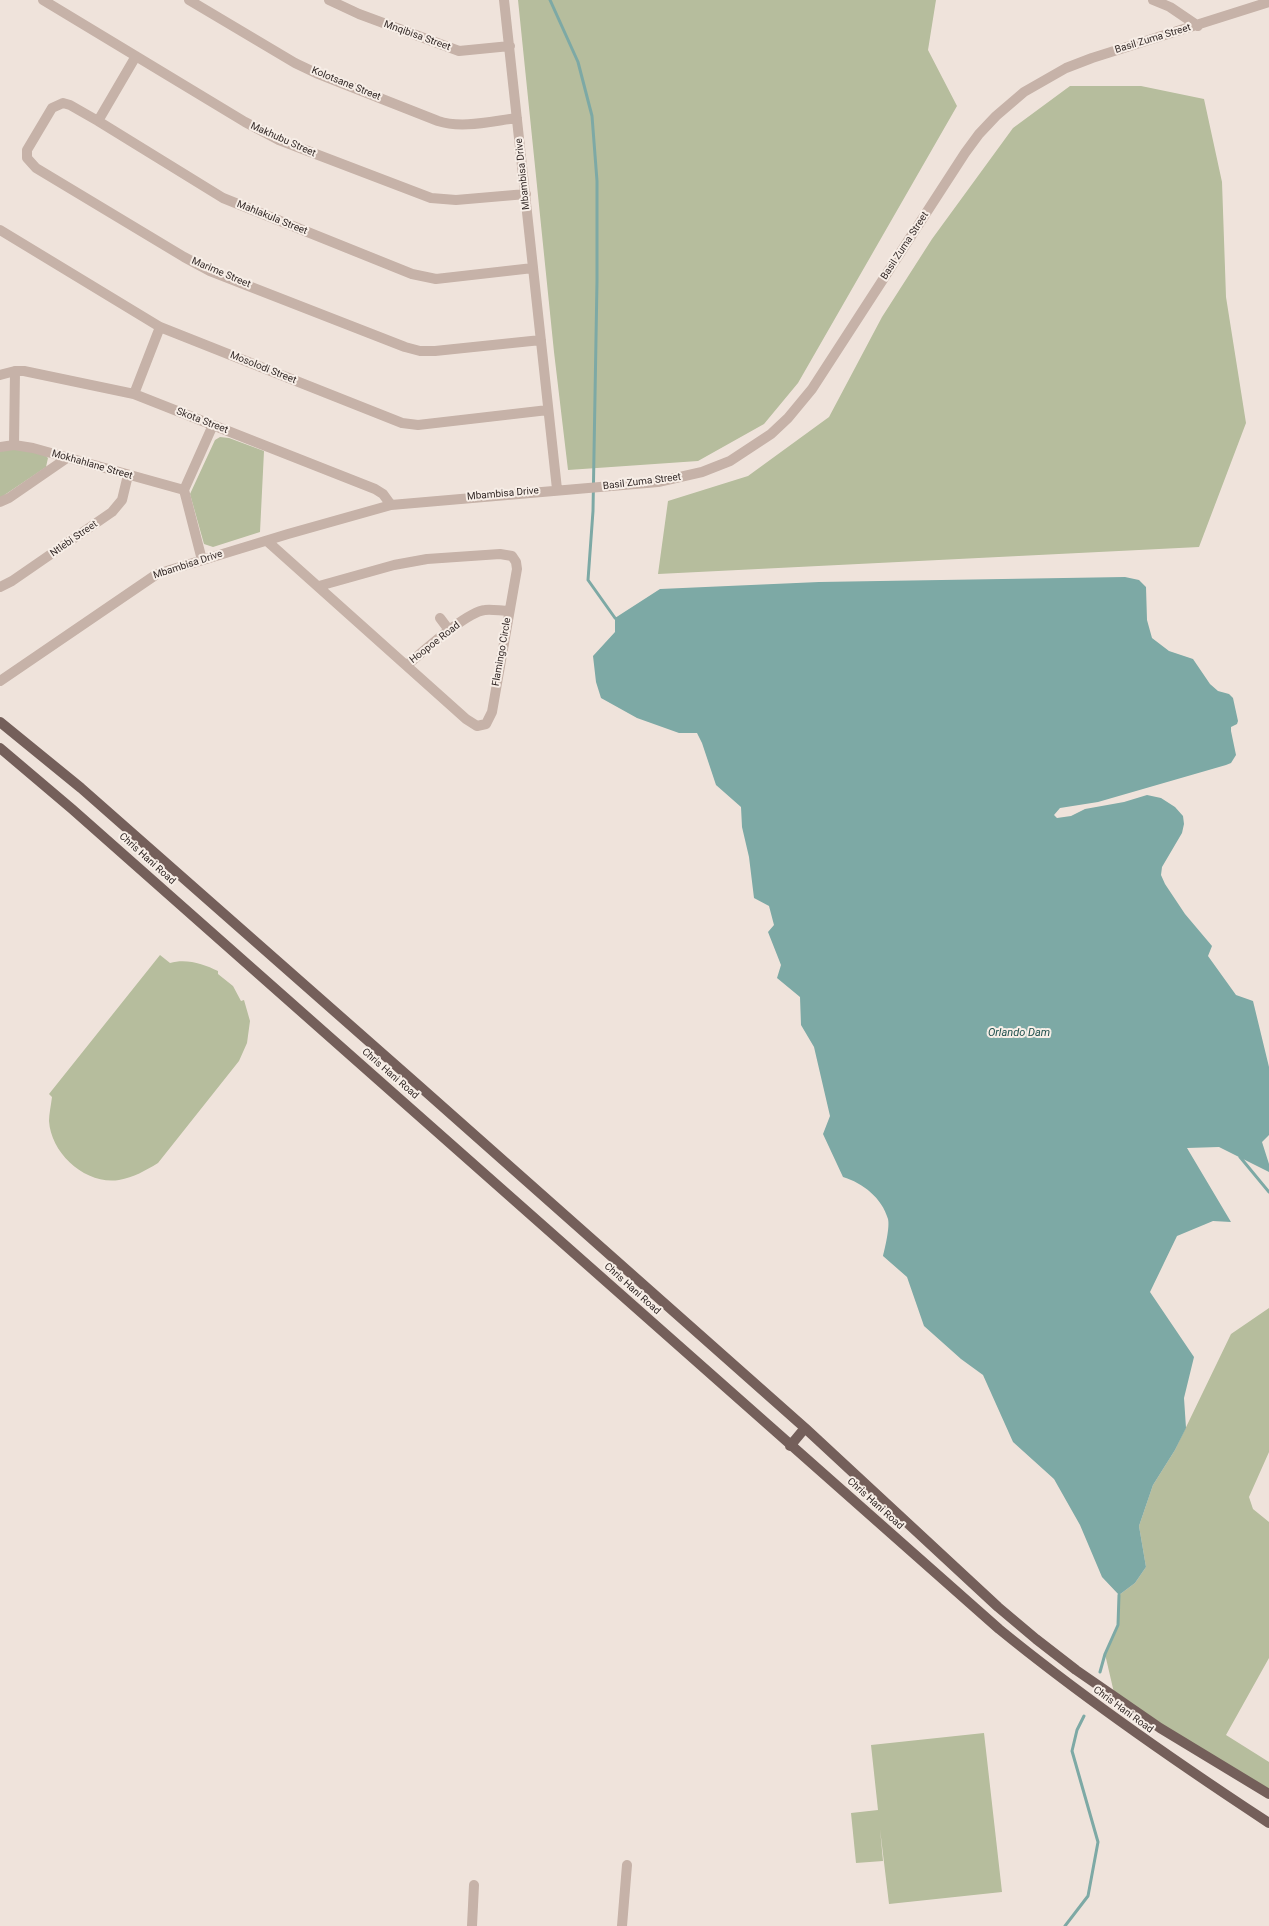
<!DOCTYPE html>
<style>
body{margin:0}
canvas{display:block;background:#efe3db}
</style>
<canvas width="1269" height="1926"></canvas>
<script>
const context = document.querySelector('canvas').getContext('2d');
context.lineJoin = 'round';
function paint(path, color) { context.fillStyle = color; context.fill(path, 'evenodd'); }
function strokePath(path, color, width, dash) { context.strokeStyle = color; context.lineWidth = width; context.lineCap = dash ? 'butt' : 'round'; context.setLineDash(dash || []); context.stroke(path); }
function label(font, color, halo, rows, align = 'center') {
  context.font = font + ' Roboto,sans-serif'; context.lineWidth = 4; context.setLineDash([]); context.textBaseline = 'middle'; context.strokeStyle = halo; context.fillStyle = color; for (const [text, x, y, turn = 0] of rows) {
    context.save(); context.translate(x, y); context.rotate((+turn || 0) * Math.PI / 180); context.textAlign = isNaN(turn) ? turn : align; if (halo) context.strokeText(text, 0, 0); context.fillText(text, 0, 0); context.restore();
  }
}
const green = new Path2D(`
 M518,0H936L928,50L957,106L798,383L764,424L698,461L568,470L554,352Z
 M1070,86H1141L1204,99L1222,182L1226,297L1246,423L1199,547L658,574L668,501L748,476L829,417L882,317L932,239L1013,128Z
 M220,437L229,438L264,451L260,532L213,547L204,544L190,494L215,440Z
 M18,449L45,455L48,458L46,467L0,498V451Z
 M160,955L170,963C186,958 204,964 218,971V974L233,986L241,1001L244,1000L250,1021L247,1043L239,1061L158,1163C145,1171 134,1177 119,1180C86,1185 51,1154 49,1121C49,1114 51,1105 52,1097L49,1094Z
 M1269,1308V1452L1249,1497L1253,1509L1269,1522V1658L1226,1735L1269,1762V1790L1115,1697L1105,1654L1118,1625L1119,1595L1135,1583L1146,1567L1139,1526L1153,1485L1175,1450L1231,1334Z
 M984,1733L1002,1892L889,1904L880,1829L883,1861L856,1863L851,1813L878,1810L871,1745Z`);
const water = new Path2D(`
 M1125,577L1139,580L1146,587L1147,620L1152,638L1169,651L1193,659L1210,684L1218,691L1229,694L1233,698L1238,721L1237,724L1231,727V731L1236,755L1231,763L1226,765L1098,802L1060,808L1054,815L1057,818L1071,816L1085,809L1124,802L1147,795L1161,798L1175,807L1183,816L1184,824L1182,833L1162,867L1161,875L1165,884L1185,914L1212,946L1208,956L1236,995L1253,1001L1269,1067V1135L1262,1142L1269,1164V1172L1219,1147L1187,1148L1231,1222L1213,1221L1177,1236L1150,1292L1194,1357L1184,1398L1186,1428L1175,1450L1153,1485L1139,1526L1146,1567L1135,1583L1119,1595L1102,1577L1080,1525L1054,1479L1013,1442L983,1375L961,1359L924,1326L907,1277L883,1256C885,1248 890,1227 888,1219C882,1198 863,1183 843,1177L823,1134L830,1116L814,1047L801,1025L800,997L777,978L781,965L768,932L774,925L769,906L754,898L749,857L742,827L741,807L716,785L702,743L697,733H679L637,718L601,698L596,682L593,656L615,632V618L660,589L819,582Z`);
const stream = new Path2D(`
 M550,0L578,62L592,116L597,181V281L593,511L588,580L615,618L618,620
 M1240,1157L1269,1192
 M1100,1672L1105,1654L1118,1625L1119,1595
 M1065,1926L1088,1896L1098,1842L1072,1751L1077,1730L1084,1716`);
const minor = new Path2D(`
 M43,0L245,122L279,140L431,198L456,200L526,194
 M189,0L295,63L316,73L438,121C462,129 492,121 517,118
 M329,0L359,14L459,51L510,46
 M504,0L557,489
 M1153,0L1170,7L1198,26
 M98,121L136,56
 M0,230L160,327L402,423L418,425L548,410
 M533,268L436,279L412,274L223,198L98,121L70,105L63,103L52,108L27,150V158L36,168L184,257L210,271L405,347L420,351H435L541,340
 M0,375L15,371H24L134,394L375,489L383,494L391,505
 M134,394L160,327
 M14,445L15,371
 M0,447L14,445L33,448L184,490
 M0,502L9,498L67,458
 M267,541L466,719L477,726L486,724L492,712L517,569L516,562L512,556L500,554L427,559L394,565L319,586
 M202,560L184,490L213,425
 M0,587L12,581L112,512L122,500L128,475
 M440,618L449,630
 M407,665C423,652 466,612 485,610C492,609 501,611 509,611
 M0,681L157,574L288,534L391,505L658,482L702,472L730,461L771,434L788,418L812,389L965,153L979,134L996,116L1024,92L1066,68L1092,58L1269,2
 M472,1926L474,1885
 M622,1926L627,1865`);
const major = new Path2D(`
 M0,722L81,788L417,1084L805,1428L998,1607L1036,1639L1076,1670L1160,1728L1269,1794
 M0,748L72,809L999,1629C1086,1700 1176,1762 1269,1823
 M790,1446L805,1428`);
const streetNames = [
 ["Mnqibisa Street",417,36,20],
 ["Basil Zuma Street",1153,39,-17],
 ["Kolotsane Street",346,84,22],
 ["Makhubu Street",283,140,24],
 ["Mbambisa Drive",523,174,-96],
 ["Mahlakula Street",272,218,22],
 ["Basil Zuma Street",905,246,-57],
 ["Marime Street",221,273,23],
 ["Mosolodi Street",263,368,22],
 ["Skota Street",202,421,21],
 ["Mokhahlane Street",92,465,16],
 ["Basil Zuma Street",642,482,-7],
 ["Mbambisa Drive",503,494,-5],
 ["Ntlebi Street",74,539,-35],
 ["Mbambisa Drive",188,565,-18],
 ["Hoopoe Road",435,643,-38],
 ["Flamingo Circle",502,652,-80],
 ["Chris Hani Road",147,859,42],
 ["Chris Hani Road",390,1074,41],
 ["Chris Hani Road",632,1289,42],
 ["Chris Hani Road",875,1504,42],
 ["Chris Hani Road",1123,1710,36]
];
const waterNames = [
 ["Orlando Dam",1019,1033]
];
paint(green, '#b6bd9d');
paint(water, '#7da9a5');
strokePath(stream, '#7da9a5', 3);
strokePath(minor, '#c6b2a8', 10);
strokePath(major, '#745f5a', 10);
label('10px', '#342a28', '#f7eee7', streetNames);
label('italic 11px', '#21514e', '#f7eee7', waterNames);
</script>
